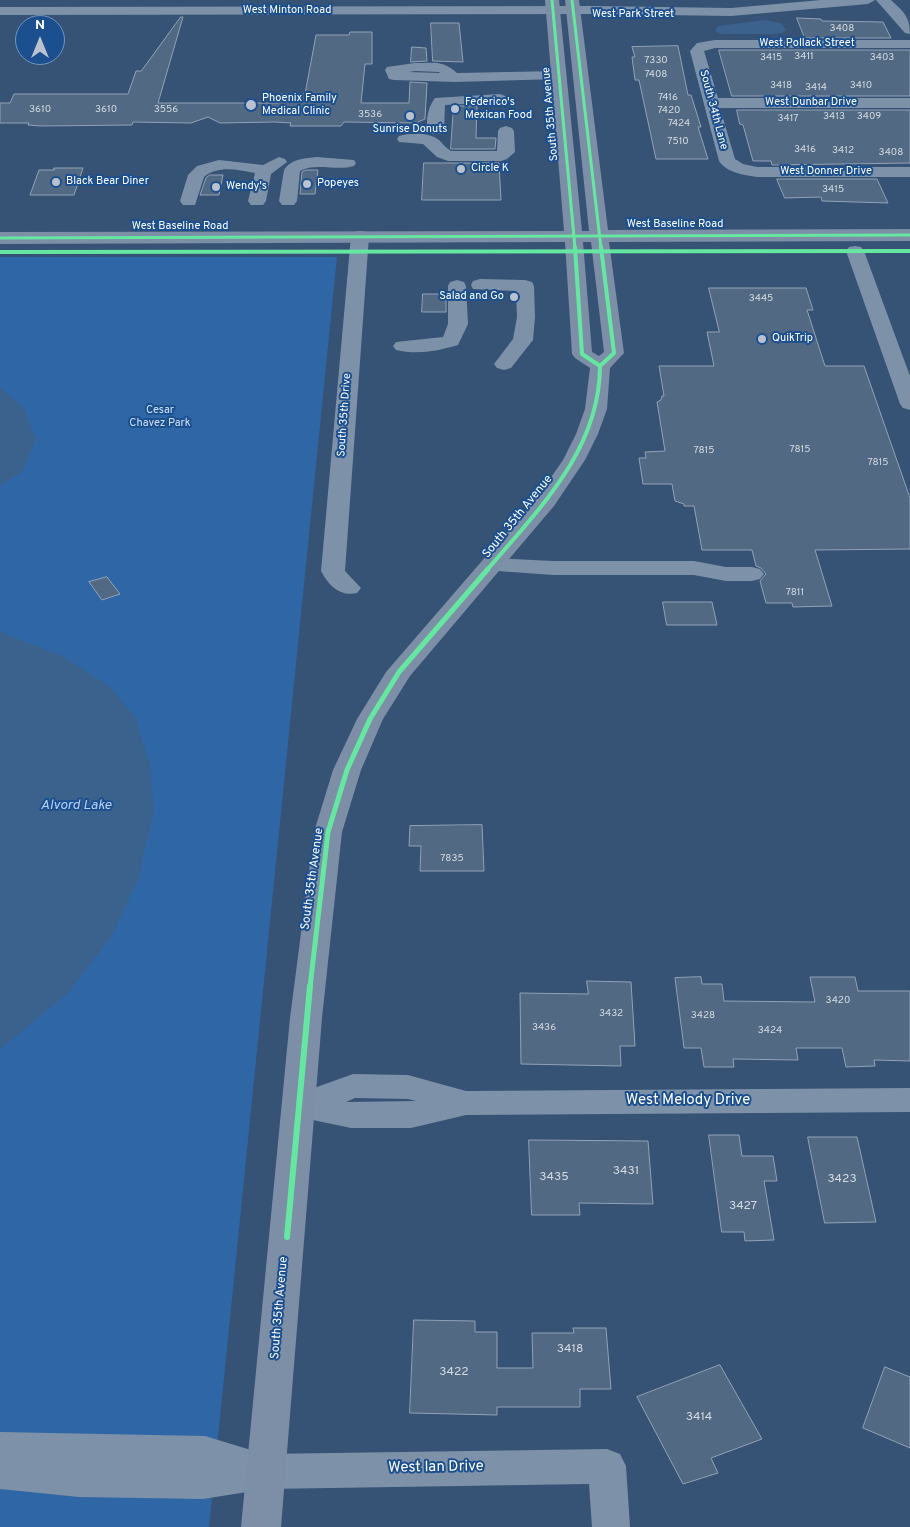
<!DOCTYPE html>
<style>
body{margin:0}
#map{position:relative;width:910px;height:1527px;overflow:hidden;background:#365274;font-family:Overpass,sans-serif}
canvas{display:block}
.north{position:absolute;left:15px;top:15px;width:50px;height:50px;box-sizing:border-box;background:#1b4f8f;border:1px solid #7695bc;border-radius:50%;rotate:0deg;font-size:14px;font-weight:700;line-height:20px;text-align:center;color:#fff}
.north::after{content:'';display:block;margin:auto;width:18px;height:22px;background:#b9c2ce;clip-path:polygon(50% 0,100% 100%,50% 72%,0 100%)}
</style>
<div id="map">
<canvas width="910" height="1527"></canvas>
<div class="north">N</div>
</div>
<script>
const context = document.querySelector('canvas').getContext('2d');
context.lineJoin = 'round';
function paint(path, color) { context.fillStyle = color; context.fill(path, 'evenodd'); }
function strokePath(path, color, width, dash) { context.strokeStyle = color; context.lineWidth = width; context.lineCap = dash ? 'butt' : 'round'; context.setLineDash(dash || []); context.stroke(path); }
function label(font, color, halo, rows, align = 'center') {
  context.font = font + ' Overpass,sans-serif'; context.lineWidth = 4; context.setLineDash([]); context.textBaseline = 'middle'; context.strokeStyle = halo; context.fillStyle = color; for (const [text, x, y, turn = 0] of rows) {
    context.save(); context.translate(x, y); context.rotate((+turn || 0) * Math.PI / 180); context.textAlign = isNaN(turn) ? turn : align; if (halo) context.strokeText(text, 0, 0); context.fillText(text, 0, 0); context.restore();
  }
}
const green = new Path2D(`
 M0,257H337L209,1527H0Z`);
const water = new Path2D(`
 M764,20L781,23L786,30L782,33L774,34H721L715,31L718,26Z
 M0,388L23,407L36,439L22,472L0,485Z
 M0,632L62,656L109,686L135,717L150,765L154,811L138,879L111,937L67,994L0,1049Z`);
const building = new Path2D(`
 M181,17H183L158,103H279L281,94H305L316,35H349L350,32H372V64H365L361,103H409L410,82L427,83L425,119L416,123L344,122L341,126H290L291,123L275,122L220,123L208,117L191,123L133,122L132,125L41,126L28,125L29,123H0V103H10L14,94H128L136,71H141Z
 M797,18L821,19L822,21L883,22L891,38H805Z
 M431,23H459L463,62L433,61Z
 M678,46L688,95H691L701,127H698L708,159H656L639,80H635L632,57H635L632,47Z
 M412,47L426,48L427,61L411,62Z
 M719,50H910V96H732Z
 M454,106H477L476,138H496L495,149H451Z
 M737,110H910V163L772,165L771,161H753L743,125L740,124Z
 M424,163H499L501,200H422Z
 M54,168H83L74,195H30L39,170H54Z
 M307,170H318L315,194H300L302,172Z
 M210,175H223L219,195H200L206,178Z
 M777,179H877L888,203L822,201L821,197L785,198Z
 M709,288H806L813,310H807L825,366H864L910,498V549L815,550L832,606L793,607L792,603H766L760,581L766,574L761,568L756,566L752,550H702L694,506H684V504L675,501L672,484H643L639,458H646L645,452L665,451L657,402L661,400L662,396H664L659,366H714L707,332H719Z
 M423,294H446V312H422Z
 M107,577L120,594L102,600L89,582Z
 M663,602H712L717,625H667Z
 M482,825L484,871H420L421,846H409L410,826Z
 M701,977L702,984H722L724,1001L815,1002L810,977H855L858,991H910V1061L874,1060L875,1066L846,1067L842,1048H796L798,1060L733,1059L734,1067H704L701,1048H684L675,978Z
 M587,981L631,982L635,1046H620L621,1066L521,1064L520,993L588,994Z
 M709,1135H739L742,1156H773L777,1181H764L774,1240L745,1241L744,1232H722Z
 M808,1137H857L876,1222L825,1223Z
 M529,1140L648,1141L653,1204L579,1203L580,1215H532Z
 M414,1320L475,1321V1332H497V1368H533L532,1333H574L573,1328H606L611,1389H580V1407H497V1415L410,1413Z
 M720,1365L762,1439L711,1458L718,1473L683,1484L637,1397Z
 M885,1367L910,1377V1448L863,1428Z`);
const minor = new Path2D(`
 M821,0H875L868,4L731,16L591,14L0,15V7L591,6L731,8Z
 M876,0H891C904,12 910,17 910,34L905,33Z
 M715,40H910V48H715L704,51L718,98H910V108H720L735,159L743,164L757,167H910V177H757C744,175 727,173 719,161L690,51L697,43Z
 M415,63C434,63 443,60 457,73L558,71L563,72L565,75L563,78L558,79L455,82L394,80L389,79L385,70L387,67ZM415,71L439,72L440,73L409,72Z
 M500,94L505,96L508,99L505,102L445,105L444,131L442,134H430C424,124 428,107 435,98Z
 M506,126L512,128L514,131L515,152L507,159L501,161H448L437,157L423,144L399,142L397,139L399,136C411,133 429,132 439,140C443,144 446,148 451,151H497L498,131L500,128Z
 M279,157L285,159L287,162L271,174L266,201L263,205H251L248,201L255,173C238,170 218,165 204,177L195,205H183L180,201L188,175L197,166L219,160L263,165Z
 M317,157L354,160L356,163L354,166C337,171 318,163 302,170L300,171L297,201L294,205H282L279,201L284,170C291,159 305,158 317,157Z
 M360,231L366,232L369,236L345,571L361,588L357,593C340,597 329,586 321,571L351,236L354,232Z
 M855,246L861,247L864,251L910,376V410L903,408L900,404L846,251L849,247Z
 M480,279L525,280L532,282L534,286L535,317L533,340L511,368L504,370L497,368L494,364L513,339L517,317L516,291L473,289L471,285L473,281Z
 M457,280L464,282L466,286L468,324L458,345C439,351 416,355 396,350L393,346L396,342L443,337L448,324V286L450,282Z
 M492,558L553,561H694L726,567H752L760,569L764,574L760,579L752,581H726L694,575H553L484,570L481,565L484,560Z
 M353,1074L408,1075L466,1091L910,1088V1112L466,1115L411,1128H351L289,1115L284,1106L289,1097ZM355,1098L408,1099L416,1101L346,1102Z
 M0,1432L205,1436L264,1454L607,1449L620,1454L626,1466L630,1527H592L589,1484L266,1489L203,1499L79,1497L0,1489Z`);
const major = new Path2D(`
 M545,0H559L582,231H589L565,0H579L608,230L910,229V241L609,242L624,353L610,368L607,409L598,434L585,460L554,506L410,676L383,719L361,770L342,832L322,1018L281,1527H241L290,1018L314,832L333,770L357,719L386,672L538,496L563,460L576,434L585,409L590,368L575,358L572,354L565,242L0,244V232L564,231ZM583,242H591L604,352L599,356L592,352Z`);
const cyclewayFar3 = new Path2D(`
 M552,0L575,248
 M572,0L601,248
 M0,238L910,235`);
const cyclewayFar2 = new Path2D(`
 M575,247L582,354L600,366
 M0,252L910,251
 M600,366L614,353L601,247
 M487,570C538,510 600,450 600,366`);
const cyclewayFar1 = new Path2D(`
 M310,987L328,832L347,770L370,719L399,672L488,569`);
const cycleway = new Path2D(`
 M287,1237L310,986`);
const markers = [
 [251,105,6,"#b9c2ce"],
 [455,109,5,"#b9c2ce"],
 [410,116,5,"#b9c2ce"],
 [461,169,5,"#b9c2ce"],
 [56,182,5,"#b9c2ce"],
 [307,184,5,"#b9c2ce"],
 [216,187,5,"#b9c2ce"],
 [514,297,5,"#b9c2ce"],
 [762,339,5,"#b9c2ce"]
];
const numberNames = [
 ["3408",842,29],
 ["3411",804,57],
 ["3415",771,58],
 ["3403",882,58],
 ["7330",656,61],
 ["7408",656,75],
 ["3418",781,86],
 ["3410",861,86],
 ["3414",816,88],
 ["7416",668,98],
 ["3610",40,110],
 ["3610",106,110],
 ["3556",166,110],
 ["7420",669,111],
 ["3536",370,115],
 ["3413",834,117],
 ["3409",869,117],
 ["3417",788,119],
 ["7424",679,124],
 ["7510",678,142],
 ["3416",805,150],
 ["3412",843,151],
 ["3408",891,153],
 ["3415",833,190],
 ["3445",761,299],
 ["7815",800,450],
 ["7815",704,451],
 ["7815",878,463],
 ["7811",795,593],
 ["7835",452,859],
 ["3420",838,1001],
 ["3432",611,1014],
 ["3428",703,1016],
 ["3436",544,1028],
 ["3424",770,1031]
];
const farStreetnames = [
 ["West Minton Road",287,11],
 ["West Park Street",633,15],
 ["West Pollack Street",807,44],
 ["West Dunbar Drive",811,103],
 ["South 34th Lane",713,110,75],
 ["South 35th Avenue",551,114,-95],
 ["West Donner Drive",826,172],
 ["West Baseline Road",675,225],
 ["West Baseline Road",180,227],
 ["South 35th Drive",345,415,-86]
];
const farPoinames = [
 ["Phoenix Family",262,99],
 ["Medical Clinic",262,112],
 ["Federico's",465,103],
 ["Mexican Food",465,116],
 ["Sunrise Donuts",410,130,"center"],
 ["Circle K",471,169],
 ["Black Bear Diner",66,182],
 ["Popeyes",317,184],
 ["Wendy's",226,187],
 ["Salad and Go",504,297,"right"],
 ["QuikTrip",772,339]
];
const farParknames = [
 ["Cesar",160,411],
 ["Chavez Park",160,424]
];
const streetNames = [
 ["South 35th Avenue",518,517,-51],
 ["South 35th Avenue",313,879,-82],
 ["South 35th Avenue",280,1308,-85]
];
const nearNumbernames = [
 ["3431",626,1172],
 ["3435",554,1178],
 ["3423",842,1180],
 ["3427",743,1207],
 ["3418",570,1350],
 ["3422",454,1373],
 ["3414",699,1418]
];
const waterNames = [
 ["Alvord Lake",76,806]
];
const nearStreetnames = [
 ["West Melody Drive",688,1101],
 ["West Ian Drive",436,1468,-1]
];
paint(green, '#2f66a5');
paint(water, '#3b618d');
paint(building, '#526984');
strokePath(building, '#92a2b6', 1);
paint(minor, '#7d92a8');
paint(major, '#7d8ea7');
strokePath(cyclewayFar3, '#66e7a1', 3);
strokePath(cyclewayFar2, '#66e7a1', 4);
strokePath(cyclewayFar1, '#66e7a1', 5);
strokePath(cycleway, '#66e7a1', 6);
for (const [x, y, r, color] of markers) { const dot = new Path2D(); dot.arc(x, y, r, 0, 2 * Math.PI); context.fillStyle = color; context.fill(dot); strokePath(dot, '#1b4f8f', 2); }
label('10px', '#d4dae0', null, numberNames);
label('11px', '#fff', '#1b4f8f', farStreetnames);
label('11px', '#fff', '#1b4f8f', farPoinames, 'left');
label('11px', '#cfe3fa', '#1b4f8f', farParknames);
label('12px', '#fff', '#1b4f8f', streetNames);
label('12px', '#d4dae0', null, nearNumbernames);
label('italic 14px', '#b5d3f5', '#1b4f8f', waterNames);
label('15px', '#fff', '#1b4f8f', nearStreetnames);
</script>
